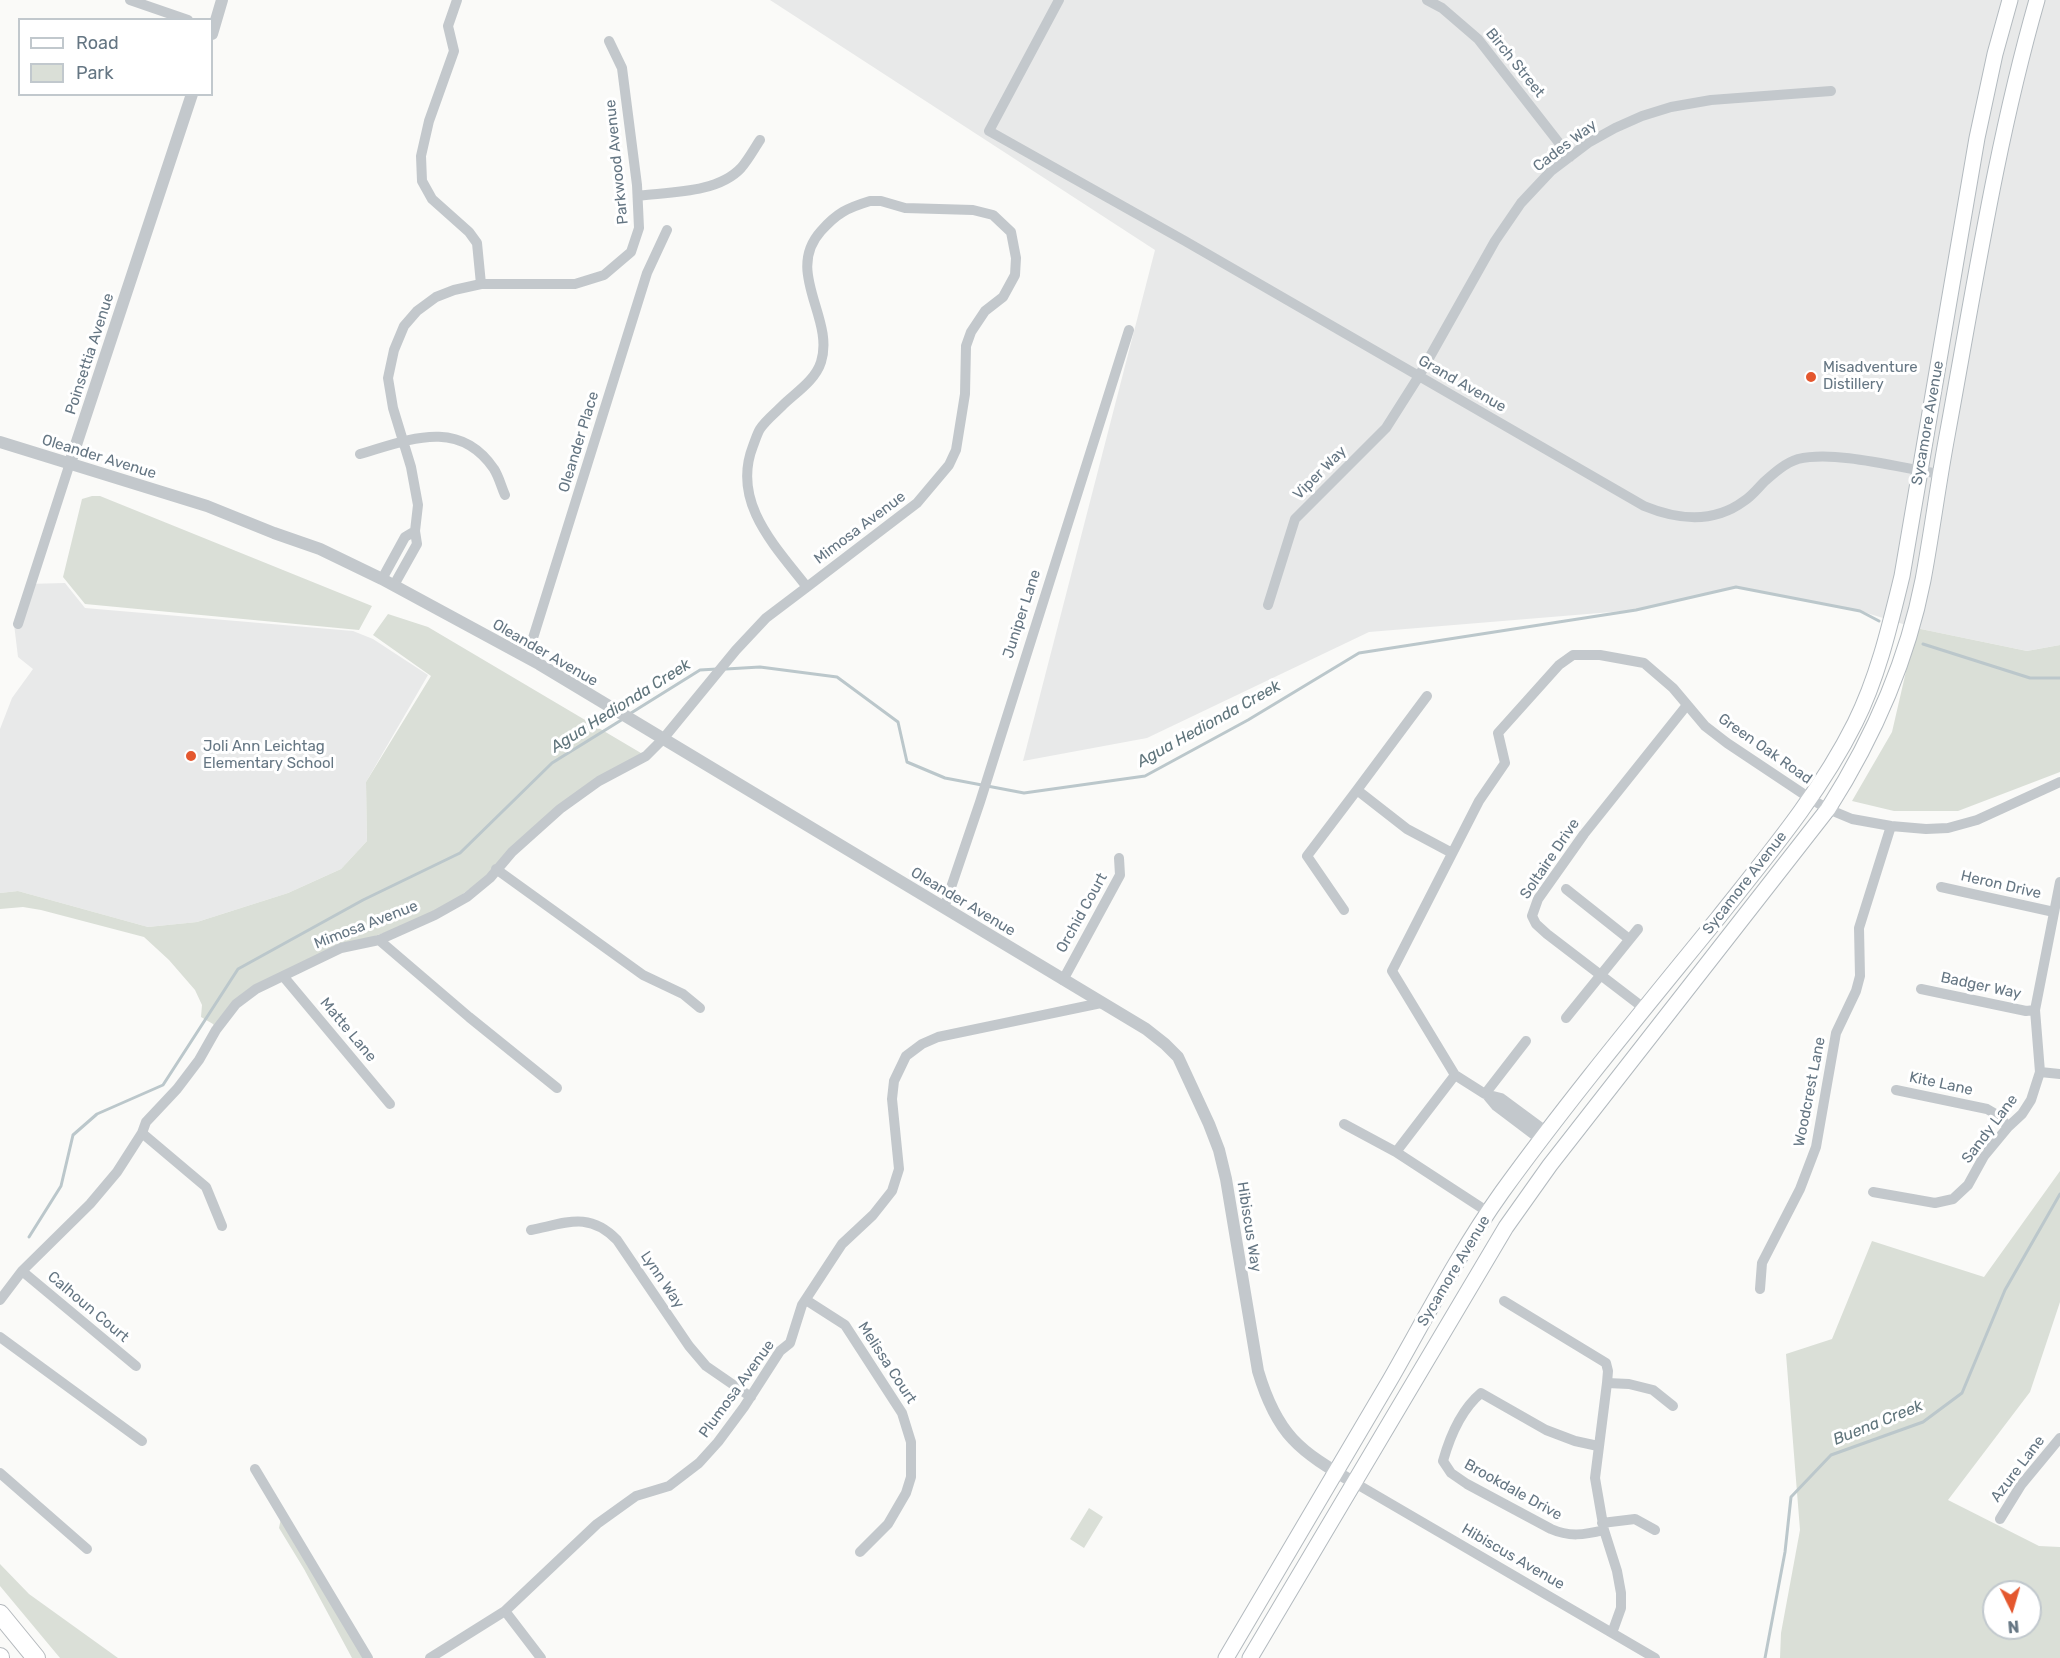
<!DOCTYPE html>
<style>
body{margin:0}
#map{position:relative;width:2060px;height:1658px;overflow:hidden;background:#fafaf8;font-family:Rubik,sans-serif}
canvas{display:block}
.legend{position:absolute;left:18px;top:18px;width:195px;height:78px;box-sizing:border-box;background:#fff;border:2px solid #c1c8cd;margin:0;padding:8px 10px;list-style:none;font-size:18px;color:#657683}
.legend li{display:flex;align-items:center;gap:12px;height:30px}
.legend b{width:30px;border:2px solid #c1c8cd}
.north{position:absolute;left:1982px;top:1580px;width:60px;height:60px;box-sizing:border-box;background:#fff;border:2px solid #c1c8cd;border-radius:50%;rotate:175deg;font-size:16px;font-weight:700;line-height:24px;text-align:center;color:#657683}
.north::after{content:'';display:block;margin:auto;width:21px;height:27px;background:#e4572e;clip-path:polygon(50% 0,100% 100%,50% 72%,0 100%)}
</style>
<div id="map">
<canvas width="2060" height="1658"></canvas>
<ul class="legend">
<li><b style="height:8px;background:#fff"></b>Road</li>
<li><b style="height:16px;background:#dadfd7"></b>Park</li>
</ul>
<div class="north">N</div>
</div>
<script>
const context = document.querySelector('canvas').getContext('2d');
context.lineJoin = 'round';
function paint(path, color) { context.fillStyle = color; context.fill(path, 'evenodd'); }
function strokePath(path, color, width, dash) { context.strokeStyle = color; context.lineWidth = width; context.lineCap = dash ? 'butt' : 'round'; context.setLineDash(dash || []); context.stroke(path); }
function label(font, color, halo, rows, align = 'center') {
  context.font = font + ' Rubik,sans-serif'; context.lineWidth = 6; context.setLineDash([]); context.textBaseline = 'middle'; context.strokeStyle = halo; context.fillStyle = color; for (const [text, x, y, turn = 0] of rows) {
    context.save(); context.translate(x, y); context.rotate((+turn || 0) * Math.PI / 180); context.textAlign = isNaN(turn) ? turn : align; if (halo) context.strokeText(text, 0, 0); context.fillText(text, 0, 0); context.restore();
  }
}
const built = new Path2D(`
 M770,0H2060V645L2027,651L1916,628L1860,611L1736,587L1636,610L1369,632L1147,738L1023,761L1155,250Z
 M65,583L85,608L353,631L373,639L428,675L366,782L367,841L341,869L288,893L197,922L148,927L18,891L0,893V729L12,698L33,669L18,657L14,624L27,584Z`);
const green = new Path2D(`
 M92,496H100L372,606L359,630L85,604L63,577L82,499Z
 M388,614L428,627L646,756L600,781L496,869L435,915L341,948L257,989L216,1030L213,1024L201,1017L202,1005L195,990L169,960L144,937L41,910L23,907L0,909V893L18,891L148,927L197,922L288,893L341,869L367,841L366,782L431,676L373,635Z
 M1916,628L2027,651L2060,645V772L1958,811H1894L1852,801L1892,732Z
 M2060,1171V1302L2030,1392L1948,1500L2039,1546L2060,1547V1658H1780L1781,1633L1800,1530L1786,1354L1832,1339L1872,1241L1984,1277ZM1994,1592H2030V1628H1994Z
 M1089,1508L1103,1517L1084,1548L1070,1539Z
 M281,1518L366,1658H352L304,1569L279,1528Z
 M0,1564L29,1594L118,1658H60L0,1586Z`);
const stream = new Path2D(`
 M1923,644L2030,678H2060
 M726,669L760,667L837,677L898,722L907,762L945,778L1024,793L1145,776L1248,720L1359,653L1636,610L1736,587L1860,611L1879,621
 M631,713L700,670L717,669
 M29,1237L61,1186L73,1135L97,1114L163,1085L238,969L363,900L460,853L552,763L623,719
 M1765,1658L1785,1552L1791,1497L1831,1455L1923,1422L1962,1393L2005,1290L2060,1194`);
const minor = new Path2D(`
 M130,0L188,20
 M457,0L448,26L454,51L429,121L421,156L422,181L432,199L469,232L477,243L481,284
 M1059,0L989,131L1185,241L1644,506C1678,520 1713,524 1744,501C1752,496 1758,488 1764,482C1774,473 1785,463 1798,459C1836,450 1900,468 1940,474
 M1427,0L1442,8L1478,39L1570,157
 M638,196C670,192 718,193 741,168C748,160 754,149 760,140
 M870,201H881L905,208L973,210L993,215L1011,232L1016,258L1015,275L1003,297L985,311L971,332L966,346L965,394L956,450L949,465L917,503L807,587C775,546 731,502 753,446C755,441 757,434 760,429C765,421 775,413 782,406C795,393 815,381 821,362C835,318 784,272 821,231C837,213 847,208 870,201Z
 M360,454C408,440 459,417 494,469C499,477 501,486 505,495
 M382,579L405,537L415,531
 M394,585L417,544L415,531L418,505L411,467L393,408L388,378L394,350L404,326L417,311L436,297L454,290L481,284H575L604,275L631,252L639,228L637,185L622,68L609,41
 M1268,605L1295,519L1386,428L1419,376L1495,241L1521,203L1551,171L1588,143L1615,128L1642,116L1671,107L1711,100L1831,91
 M18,624L70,463
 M539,664L532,649L533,638L647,273L667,230
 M1357,790L1427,696
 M496,869L643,975L683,994L700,1008
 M1941,887L2054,912
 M1566,889L1629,939
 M944,908L980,802L1129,330
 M1344,910L1307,856L1357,790L1407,829L1452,853
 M379,940L469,1017L557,1088
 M283,976L390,1104
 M1063,980L1120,875L1119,858
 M1921,989L2026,1011L2035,1010
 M1645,1009L1547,934L1536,924L1532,916L1538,899L1584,834L1687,705
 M1566,1018L1638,929
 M2040,1072L2060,1074
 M1455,1075L1485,1094L1501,1098L1547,1132
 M1896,1090L1987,1109L1999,1116L2008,1127
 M1485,1094L1526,1041
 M1486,1094L1496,1106L1541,1140
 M1344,1124L1396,1152
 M142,1133L206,1187L222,1226
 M1873,1192L1935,1203L1953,1199L1968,1185L1984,1156L2008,1127L2022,1114L2031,1100L2040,1072L2035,1010L2060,882
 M1488,1212L1396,1152L1455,1075L1392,971L1479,801L1505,763L1498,733L1559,665L1573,655H1600L1644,663L1673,688L1705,726L1727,743L1811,799L1828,809L1852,819L1891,826L1926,829L1948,828L1977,820L2060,782
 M531,1230C566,1223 589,1211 617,1240L689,1346L706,1366L751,1397
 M22,1271L136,1366
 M1760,1289L1762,1263L1800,1189L1816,1147L1836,1033L1856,991L1860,976L1859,928L1891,826
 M0,1300L22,1271L90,1204L117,1172L142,1133L146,1122L177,1089L199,1060L216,1030L236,1004L256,989L341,948L379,940L435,915L467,897L490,878L512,852L560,809L599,781L646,756L663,739L736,650L766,618L807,587
 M806,1300L845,1325L902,1413L911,1442V1477L906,1493L888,1524L860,1552
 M1504,1301L1606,1363L1608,1371L1607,1383L1595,1478L1604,1530L1617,1571L1621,1593V1608L1612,1633
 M0,1337L142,1441
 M1607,1383L1629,1384L1653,1390L1673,1406
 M1598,1446L1575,1441L1546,1430L1481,1393C1462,1409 1450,1436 1443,1461L1451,1473L1467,1484L1551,1529C1569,1537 1584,1535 1604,1530
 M255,1469L368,1658
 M0,1473L87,1549
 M1355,1483L1655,1658
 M2000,1519L2021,1485L2060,1438
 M1602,1523L1635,1519L1655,1530
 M505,1611L541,1658
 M430,1658L505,1611L597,1524L636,1496L669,1486L699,1463L718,1442L744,1407L780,1351L790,1343L802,1305L842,1244L873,1215L892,1191L899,1169L892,1099L894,1081L906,1056L922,1044L938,1037L1101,1003`);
const tertiary = new Path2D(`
 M212,34L222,0
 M0,442L207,506L274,533L320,549L382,579L539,664L1146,1029L1165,1044L1178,1057L1209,1124L1219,1150L1226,1179L1258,1371C1277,1435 1299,1451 1355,1483
 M70,463L192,94`);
const secondary = new Path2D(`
 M1226,1658C1280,1565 1336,1473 1390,1380C1426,1317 1460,1251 1502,1192C1570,1098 1645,1008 1718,918C1767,856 1819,795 1855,723C1878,677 1890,625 1902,576L1977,138L1995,54L2010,0
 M1250,1658L1506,1227L1550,1165L1828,809C1873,738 1907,662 1923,580C1932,532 1938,484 1947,436C1974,290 1996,143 2037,0`);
const motorway = new Path2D(`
 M0,1614L36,1658
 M0,1657V1658`);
const markers = [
 [1811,377,6,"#e4572e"],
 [191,756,6,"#e4572e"]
];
const streetNames = [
 ["Birch Street",1515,63,51],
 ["Cades Way",1565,146,-37],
 ["Parkwood Avenue",617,162,-96],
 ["Poinsettia Avenue",90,354,-72],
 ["Grand Avenue",1462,384,30],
 ["Sycamore Avenue",1928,423,-80],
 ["Oleander Place",579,442,-73],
 ["Oleander Avenue",99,457,17],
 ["Viper Way",1320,473,-45],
 ["Mimosa Avenue",860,528,-37],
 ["Juniper Lane",1022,614,-72],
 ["Oleander Avenue",545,653,30],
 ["Green Oak Road",1765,749,35],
 ["Soltaire Drive",1550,859,-56],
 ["Sycamore Avenue",1745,883,-52],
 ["Heron Drive",2001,885,13],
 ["Oleander Avenue",963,902,31],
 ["Orchid Court",1082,913,-61],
 ["Mimosa Avenue",366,925,-21],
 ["Badger Way",1981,986,12],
 ["Matte Lane",348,1030,50],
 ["Kite Lane",1941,1084,12],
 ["Woodcrest Lane",1810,1092,-79],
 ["Sandy Lane",1990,1129,-53],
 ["Hibiscus Way",1249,1227,81],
 ["Sycamore Avenue",1454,1271,-59],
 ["Lynn Way",662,1280,56],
 ["Calhoun Court",88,1307,40],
 ["Melissa Court",887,1363,57],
 ["Plumosa Avenue",737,1389,-54],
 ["Azure Lane",2018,1469,-53],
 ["Brookdale Drive",1513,1490,29],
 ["Hibiscus Avenue",1513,1557,30]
];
const poiNames = [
 ["Misadventure",1823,368],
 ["Distillery",1823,385],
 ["Joli Ann Leichtag",203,747],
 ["Elementary School",203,764]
];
const waterNames = [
 ["Agua Hedionda Creek",621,706,-32],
 ["Agua Hedionda Creek",1209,724,-29],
 ["Buena Creek",1878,1423,-22]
];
paint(built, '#e8e9e9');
paint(green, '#dadfd7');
strokePath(stream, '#bbc7cb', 3);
strokePath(secondary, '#b3babf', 17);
strokePath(motorway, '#b4b9bd', 20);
strokePath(minor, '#c3c8cc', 10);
strokePath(tertiary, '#c3c8cc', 12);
strokePath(secondary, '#fff', 15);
strokePath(motorway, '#fff', 18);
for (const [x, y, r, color] of markers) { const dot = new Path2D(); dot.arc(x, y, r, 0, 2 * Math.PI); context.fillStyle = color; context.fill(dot); strokePath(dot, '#fff', 2); }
label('15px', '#657683', '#fff', streetNames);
label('15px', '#657683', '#fff', poiNames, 'left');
label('italic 16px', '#60757c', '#fff', waterNames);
</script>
